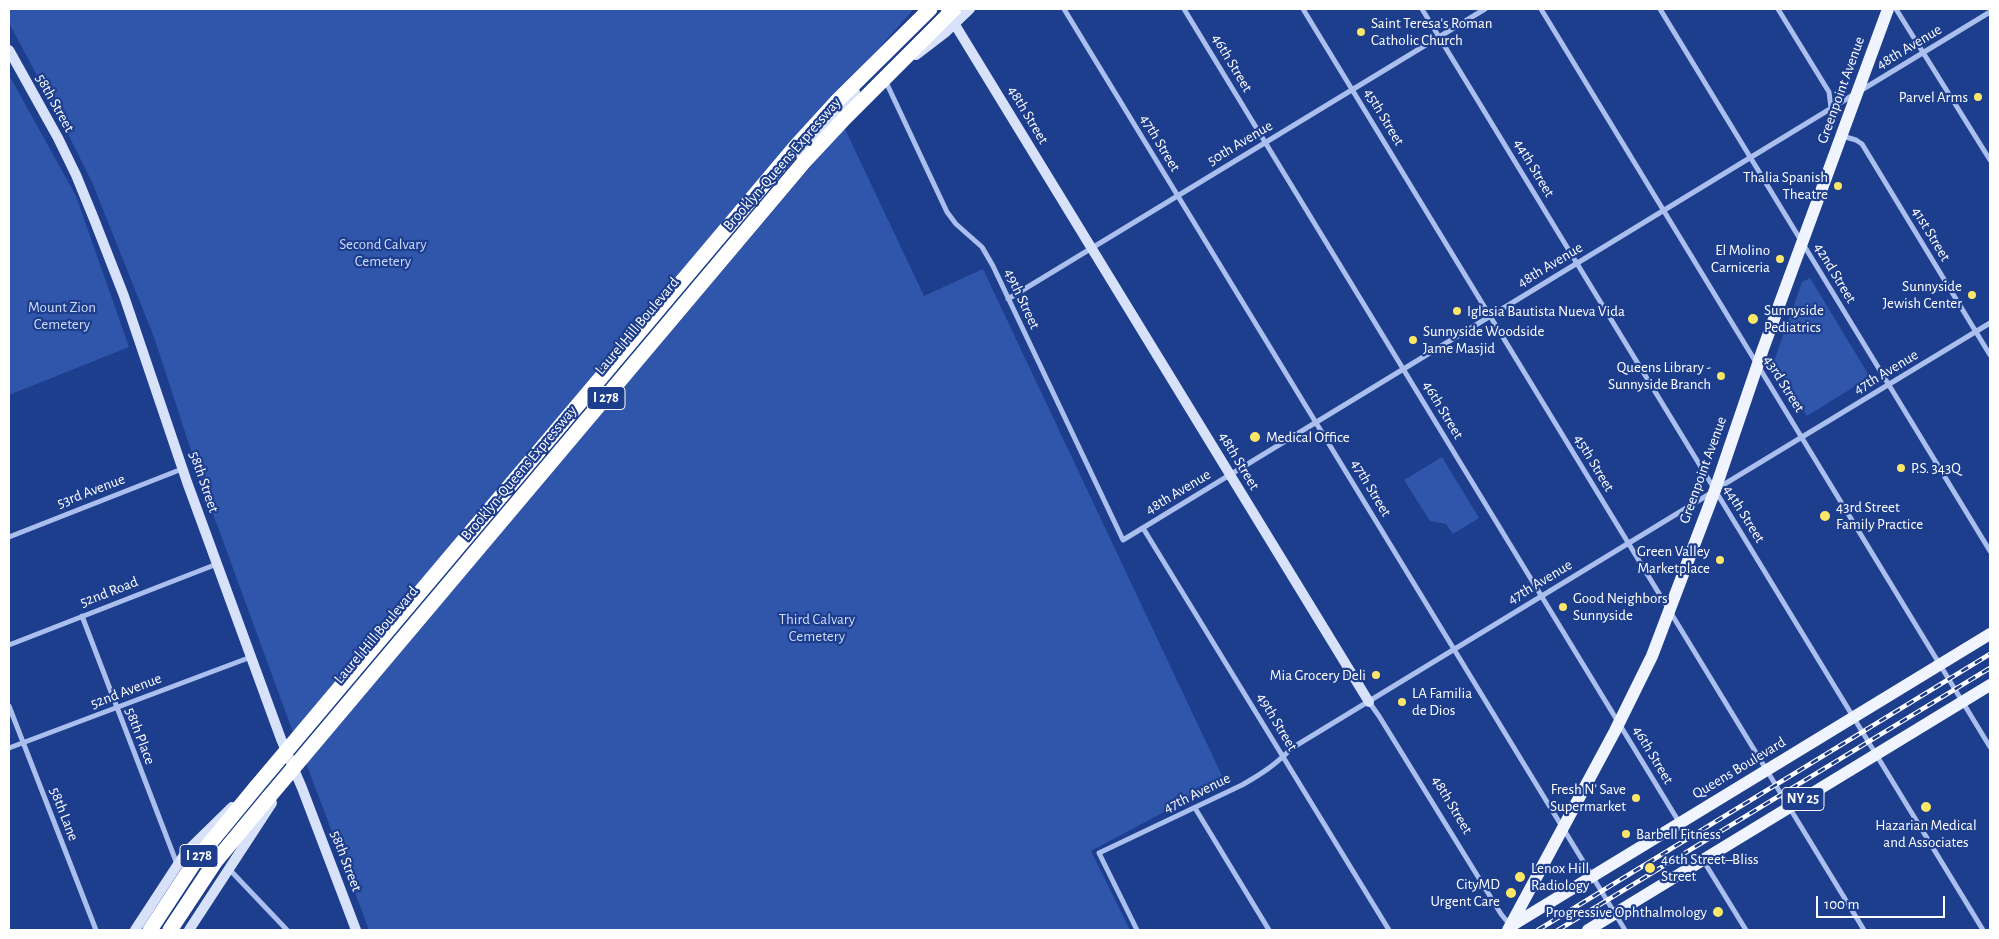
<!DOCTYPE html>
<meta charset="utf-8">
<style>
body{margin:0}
#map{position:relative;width:1999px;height:939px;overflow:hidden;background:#1d3d8d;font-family:"Alegreya Sans",sans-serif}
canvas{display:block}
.frame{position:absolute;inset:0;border:10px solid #fff;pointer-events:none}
.scale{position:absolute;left:1816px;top:896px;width:129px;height:22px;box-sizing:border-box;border:2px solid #fff;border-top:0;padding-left:6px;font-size:15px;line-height:18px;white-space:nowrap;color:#fff;-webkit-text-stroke:4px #1d3d8d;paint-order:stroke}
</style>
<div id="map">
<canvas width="1999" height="939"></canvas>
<div class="frame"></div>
<div class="scale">100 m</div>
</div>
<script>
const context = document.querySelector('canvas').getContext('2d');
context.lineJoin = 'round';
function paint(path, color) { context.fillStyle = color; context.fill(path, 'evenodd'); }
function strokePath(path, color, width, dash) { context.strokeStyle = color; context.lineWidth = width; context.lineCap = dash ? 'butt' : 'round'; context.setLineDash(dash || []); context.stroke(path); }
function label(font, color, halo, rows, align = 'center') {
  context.font = font + ' "Alegreya Sans",sans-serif'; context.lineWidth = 4.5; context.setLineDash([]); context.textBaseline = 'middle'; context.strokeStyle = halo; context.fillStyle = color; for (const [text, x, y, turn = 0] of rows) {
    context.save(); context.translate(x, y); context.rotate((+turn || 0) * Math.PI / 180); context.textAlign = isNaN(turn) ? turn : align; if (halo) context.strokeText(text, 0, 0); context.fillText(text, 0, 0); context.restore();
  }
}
const green = new Path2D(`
 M9,9H914L845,86L294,735L201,481L154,337L92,182L65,128L9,23Z
 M9,75L76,196L129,347L9,395Z
 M844,127L924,296L983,269L1224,780L1091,851L1130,930H369L306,763Z
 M1810,278L1870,377L1807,416L1774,361L1802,282Z
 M1442,457L1479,518L1453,534L1446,524L1430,521L1404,480Z`);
const street = new Path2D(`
 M1064,9L1625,930
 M1184,9L1679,822
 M1303,9L1864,930
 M1422,9L1983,930
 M1541,9L1990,747
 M1660,9L1990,551
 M1778,9L1829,92L1831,108
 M1896,9L1990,160
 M886,82L947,212L956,224L982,247L993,266L1123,540L1853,95
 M1860,91L1990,12
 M1842,136L1856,140L1862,144L1990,355
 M1008,299L1485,9
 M1718,488L1990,323
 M1143,528L1389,930
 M9,537L182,469
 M82,616L177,864
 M9,645L217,564
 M1369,702L1379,716L1501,914L1510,925
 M9,706L96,930
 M9,748L251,657
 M1195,808L1269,930
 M1703,860L1746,930
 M229,869L287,930
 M1137,930L1099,853L1242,785C1263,773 1275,765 1292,748L1711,493`);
const secondary = new Path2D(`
 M946,10L1369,702
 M9,50L58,138L76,175L94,219L124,296L187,482L281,739L302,788L356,930
 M916,55L946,32L970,9
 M801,155L855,92
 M135,930L186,852L232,807
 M189,930L272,803`);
const primary = new Path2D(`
 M1511,926L1990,634
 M1508,930L1615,731L1652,656L1715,490L1763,349L1888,9
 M1588,930L1990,685`);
const highway = new Path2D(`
 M150,930L196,860L256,787
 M170,930L215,862L269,797`);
const rail = new Path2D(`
 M1538,930L1990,654
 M1558,930L1990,668`);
const highwayBridge = new Path2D(`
 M256,787L796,146L838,100L930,9
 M269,797L804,162L845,118L954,9`);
const markers = [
 [1361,32,5,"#fde768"],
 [1978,97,5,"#fde768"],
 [1838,186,5,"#fde768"],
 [1780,259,5,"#fde768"],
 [1972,295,5,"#fde768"],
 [1457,311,5,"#fde768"],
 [1753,319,6,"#fde768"],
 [1413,340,5,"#fde768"],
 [1721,376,5,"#fde768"],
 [1255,437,6,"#fde768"],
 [1901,468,5,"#fde768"],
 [1825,516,6,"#fde768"],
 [1720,560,5,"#fde768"],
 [1563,607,5,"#fde768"],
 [1376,675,5,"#fde768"],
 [1402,702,5,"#fde768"],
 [1636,798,5,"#fde768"],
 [1926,807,6,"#fde768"],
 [1626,834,5,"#fde768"],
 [1650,868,6,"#fde768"],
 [1520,877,6,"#fde768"],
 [1511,893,6,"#fde768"],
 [1718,912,6,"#fde768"]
];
const shields = [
 [606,398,38],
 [1803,799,42],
 [199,856,38]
];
const shieldNames = [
 ["I 278",606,398],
 ["NY 25",1803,799],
 ["I 278",199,856]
];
const poiNames = [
 ["Saint Teresa's Roman",1371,23],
 ["Catholic Church",1371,40],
 ["Parvel Arms",1968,97,"right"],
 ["Thalia Spanish",1828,177,"right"],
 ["Theatre",1828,194,"right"],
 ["El Molino",1770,250,"right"],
 ["Carniceria",1770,267,"right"],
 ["Sunnyside",1962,286,"right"],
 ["Jewish Center",1962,303,"right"],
 ["Sunnyside",1764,310],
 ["Pediatrics",1764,327],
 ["Iglesia Bautista Nueva Vida",1467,311],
 ["Sunnyside Woodside",1423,331],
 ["Jame Masjid",1423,348],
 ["Queens Library -",1711,367,"right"],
 ["Sunnyside Branch",1711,384,"right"],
 ["Medical Office",1266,437],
 ["P.S. 343Q",1911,468],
 ["43rd Street",1836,507],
 ["Family Practice",1836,524],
 ["Green Valley",1710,551,"right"],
 ["Marketplace",1710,568,"right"],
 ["Good Neighbors",1573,598],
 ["Sunnyside",1573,615],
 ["Mia Grocery Deli",1366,675,"right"],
 ["LA Familia",1412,693],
 ["de Dios",1412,710],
 ["Fresh N' Save",1626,789,"right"],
 ["Supermarket",1626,806,"right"],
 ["Hazarian Medical",1926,825,"center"],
 ["and Associates",1926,842,"center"],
 ["Barbell Fitness",1636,834],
 ["46th Street–Bliss",1661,859],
 ["Street",1661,876],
 ["Lenox Hill",1531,868],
 ["Radiology",1531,885],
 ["CityMD",1500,884,"right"],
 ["Urgent Care",1500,901,"right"],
 ["Progressive Ophthalmology",1707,912,"right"]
];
const streetNames = [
 ["48th Avenue",1909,47,-31],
 ["46th Street",1232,63,59],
 ["Greenpoint Avenue",1841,90,-70],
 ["58th Street",55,103,61],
 ["48th Street",1028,115,59],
 ["45th Street",1384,117,59],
 ["47th Street",1160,143,59],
 ["50th Avenue",1240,143,-31],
 ["Brooklyn-Queens Expressway",782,164,-49],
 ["44th Street",1534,168,59],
 ["41st Street",1931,234,59],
 ["48th Avenue",1550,265,-31],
 ["42nd Street",1835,273,59],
 ["49th Street",1022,299,65],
 ["Laurel Hill Boulevard",637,326,-50],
 ["47th Avenue",1886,372,-31],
 ["43rd Street",1784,384,58],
 ["46th Street",1443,410,59],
 ["48th Street",1239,461,59],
 ["45th Street",1594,463,59],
 ["Greenpoint Avenue",1703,470,-70],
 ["Brooklyn-Queens Expressway",519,473,-50],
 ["58th Street",204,482,71],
 ["47th Street",1371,488,59],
 ["53rd Avenue",91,491,-21],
 ["48th Avenue",1178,492,-31],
 ["44th Street",1744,514,58],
 ["47th Avenue",1540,582,-31],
 ["52nd Road",109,592,-21],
 ["Laurel Hill Boulevard",376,635,-50],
 ["52nd Avenue",126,691,-21],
 ["49th Street",1277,722,59],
 ["58th Place",140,736,69],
 ["46th Street",1653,755,59],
 ["Queens Boulevard",1739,768,-31],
 ["47th Avenue",1197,793,-26],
 ["48th Street",1452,805,59],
 ["58th Lane",64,814,69],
 ["58th Street",346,861,69]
];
const parkNames = [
 ["Second Calvary",383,244],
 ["Cemetery",383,261],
 ["Mount Zion",62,307],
 ["Cemetery",62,324],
 ["Third Calvary",817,619],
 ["Cemetery",817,636]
];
paint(green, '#3056ab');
strokePath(street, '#aabfed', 5);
strokePath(secondary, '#d7e1f9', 10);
strokePath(primary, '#f0f4ff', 12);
strokePath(highway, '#fff', 15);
strokePath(rail, '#fff', 4.5);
strokePath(rail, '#1d3d8d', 2.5, [8]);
strokePath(highwayBridge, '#fff', 15);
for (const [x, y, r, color] of markers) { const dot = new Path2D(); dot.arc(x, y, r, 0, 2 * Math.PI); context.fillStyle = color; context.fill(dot); strokePath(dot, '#1d3d8d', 2); }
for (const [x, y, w] of shields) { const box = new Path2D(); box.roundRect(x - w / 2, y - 11.5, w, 23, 4); context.fillStyle = '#1d3d8d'; context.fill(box); strokePath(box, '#fff', 1); }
label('bold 14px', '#fff', null, shieldNames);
label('15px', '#fff', '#1d3d8d', poiNames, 'left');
label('15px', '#fff', '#1d3d8d', streetNames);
label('15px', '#d0dcf9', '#1d3d8d', parkNames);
</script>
